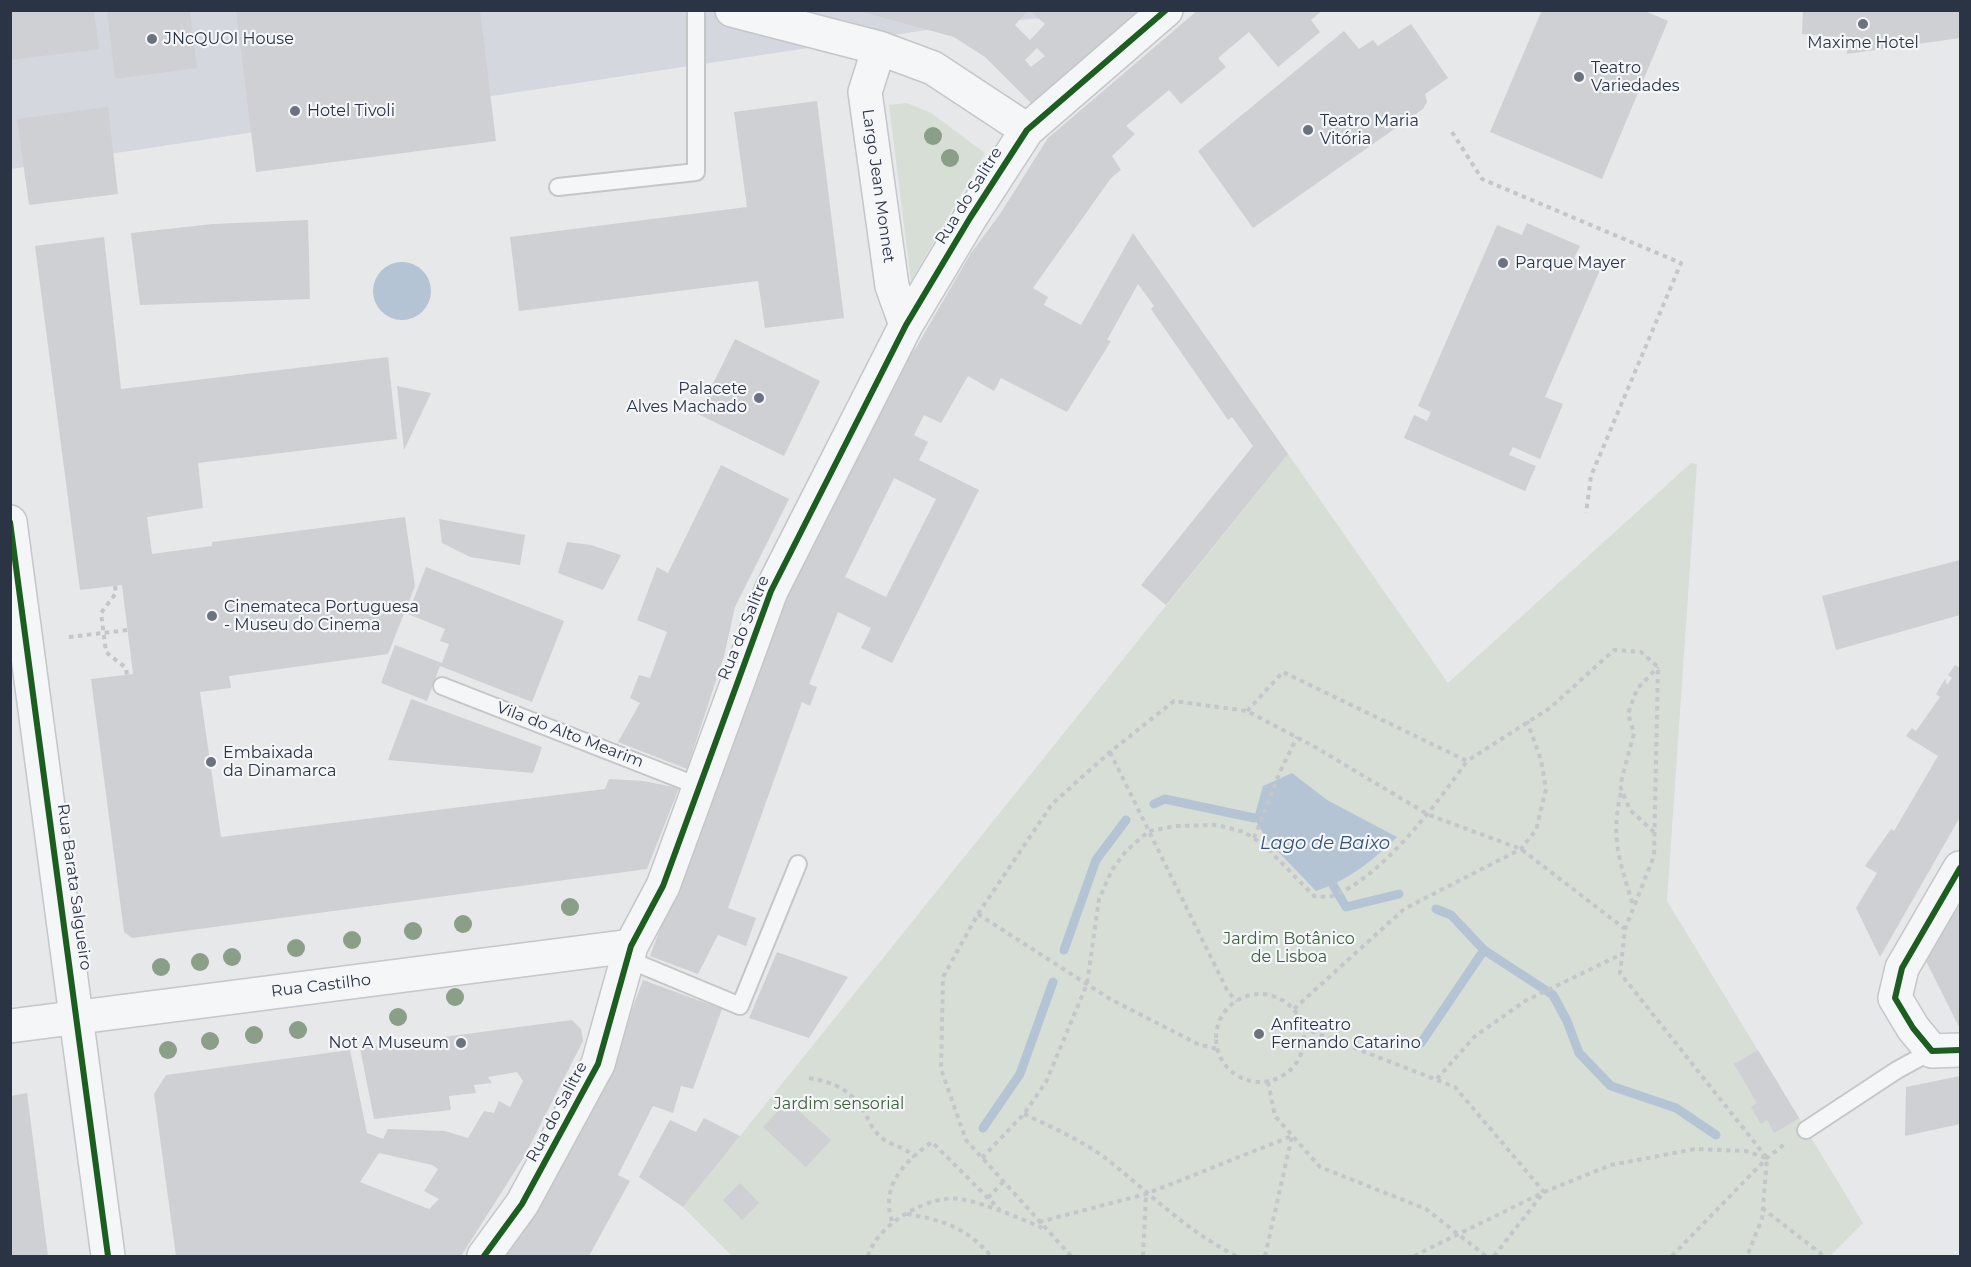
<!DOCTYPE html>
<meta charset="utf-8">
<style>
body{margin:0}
#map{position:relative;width:1971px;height:1267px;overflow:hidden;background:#e6e8ea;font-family:Montserrat,sans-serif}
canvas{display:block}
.frame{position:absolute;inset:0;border:12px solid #2b3445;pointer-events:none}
</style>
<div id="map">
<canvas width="1971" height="1267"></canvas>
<div class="frame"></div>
</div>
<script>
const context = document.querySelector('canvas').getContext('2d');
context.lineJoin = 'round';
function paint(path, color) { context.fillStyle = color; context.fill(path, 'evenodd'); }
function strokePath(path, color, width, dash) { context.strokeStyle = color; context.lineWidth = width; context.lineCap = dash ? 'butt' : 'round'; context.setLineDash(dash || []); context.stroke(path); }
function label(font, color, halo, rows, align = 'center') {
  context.font = font + ' Montserrat,sans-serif'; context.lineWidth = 4.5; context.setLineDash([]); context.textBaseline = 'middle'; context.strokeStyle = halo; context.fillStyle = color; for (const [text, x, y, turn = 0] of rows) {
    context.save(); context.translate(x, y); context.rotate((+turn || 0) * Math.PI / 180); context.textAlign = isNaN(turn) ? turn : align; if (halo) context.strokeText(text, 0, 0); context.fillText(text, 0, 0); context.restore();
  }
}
const built = new Path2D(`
 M11,11H1139L966,24L11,169Z`);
const green = new Path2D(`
 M907,103L931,113L985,153L911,281L889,105Z
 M1288,454L1448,683L1691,463L1697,464L1667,901L1863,1223L1830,1256H732L683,1207Z`);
const water = new Path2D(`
 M373 291a29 29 0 1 1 58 0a29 29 0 1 1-58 0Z
 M1292,773L1327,800L1397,837C1372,861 1349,880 1316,891L1267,840L1254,818L1263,786Z`);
const stream = new Path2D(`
 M1154,804L1165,799L1254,818
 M1333,885L1346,907L1399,894
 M1436,909L1451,915L1484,950L1553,995L1567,1021L1579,1053L1611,1086L1676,1108L1716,1135
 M1064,950L1096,860L1126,820
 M1421,1043L1484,950
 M983,1128L1020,1074L1053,982`);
const building = new Path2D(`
 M10,10H94L99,49L10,60Z
 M107,10H190L197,68L115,79Z
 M236,10H480L496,141L256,172Z
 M855,10H1028L1015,25L1030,40L1045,24L1029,10H1140L1032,104L985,57L954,37ZM1037,48L1045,56L1031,67L1025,60Z
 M1198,10H1323L1311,20L1320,32L1278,67L1249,32L1218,58L1226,67L1181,104L1169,90L1126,126L1135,134L1112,156L1121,170L1111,178L1033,288L1048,297L1044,305L1081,325L1133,233L1288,454L1166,605L1141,585L1253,446L1232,417L1228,420L1151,309L1154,306L1138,284L1107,340L1111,341L1067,412L1001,378L994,391L968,376L941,423L924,415L914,435L928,442L919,460L979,490L892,663L861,648L871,628L838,612L809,684L817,687L810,706L802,702L728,908L756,918L746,946L718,935L698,974L650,956L778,612L898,371L917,346L971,253L1000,214L1048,138ZM894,478L936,499L886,597L845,577Z
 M1542,10H1643L1668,21L1602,179L1490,132Z
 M1803,10H1960V38L1847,54V38L1802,34Z
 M1411,24L1448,78L1425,94L1427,102L1423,109L1253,228L1198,151L1344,31L1359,49L1373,40L1378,46Z
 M817,101L844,318L765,328L758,281L519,311L510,237L747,207L734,112Z
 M108,107L118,194L29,205L17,119Z
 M308,220L310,299L140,305L131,233L213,224Z
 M1527,223L1580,246L1574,258L1600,270L1545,397L1563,404L1540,459L1513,447L1509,455L1536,466L1525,491L1404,438L1414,415L1427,421L1431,412L1418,406L1497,225L1522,235Z
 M104,237L121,389L388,357L397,439L198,463L203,508L147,517L152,554L212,546V542L405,517L415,586L388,654L229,676L231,688L200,692L221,837L605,789L609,779L643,781L679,788L647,869L132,938L124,932L91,679L133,674L122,585L80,590L35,246Z
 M735,339L820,381L784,456L698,414Z
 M397,386L431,393L404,450Z
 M721,465L789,499L735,607L724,656L687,769L618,742L640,703L630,698L639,675L650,678L667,632L637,620L657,567L668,573Z
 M439,519L525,535L520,565L470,557L442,543Z
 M567,542L591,545L621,555L603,590L558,573Z
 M1960,560V615L1836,650L1822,596Z
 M426,567L564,621L532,702L440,666L427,701L381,683L395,645L442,663L449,644L440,641L445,629L408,614Z
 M1955,665L1960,668V817L1880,957L1856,908L1877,873L1865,866L1891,829L1894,831L1938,756L1906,736L1912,728L1916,731L1940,697L1936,694L1945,679L1947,685L1952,678L1948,675Z
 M411,699L542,747L533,773L388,760Z
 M1960,898V1029L1925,959Z
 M777,952L848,977L809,1038L749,1018Z
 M643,980L722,1009L693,1089L681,1086L673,1113L653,1106L618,1175L630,1181L589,1256H504L602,1090Z
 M572,1020L581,1029L583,1041L524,1157L461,1256H176L154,1094L166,1075L350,1050L367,1133L383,1139L388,1129L445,1131L468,1138L484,1111L494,1113L499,1101L510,1107L523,1081L517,1072L488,1077L492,1083L474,1085L476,1093L449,1096L451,1110L374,1119L360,1048ZM379,1153L432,1165L438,1169L424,1191L439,1199L429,1209L360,1182Z
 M1758,1050L1799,1118L1774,1133L1767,1120L1761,1124L1751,1107L1757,1103L1734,1064Z
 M1960,1076V1124L1905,1136L1906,1087Z
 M27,1093L48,1256H10V1096Z
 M788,1101L831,1140L806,1167L763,1127Z
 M704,1118L740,1136L683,1207L639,1177L670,1120L696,1132Z
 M740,1183L759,1203L742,1220L723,1200Z`);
const path = new Path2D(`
 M1452,132L1482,179L1681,263L1591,476L1586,513
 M115,586L116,593L101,613L106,652L126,668L127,675
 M69,637L128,630
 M1247,711L1283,672L1467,761L1550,708L1614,650L1641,652L1658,667L1654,856L1625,929
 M1110,752L1228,992L1237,1001
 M1621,793C1610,839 1620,862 1633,905
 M1654,832L1630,810L1620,786L1634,733L1628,714L1637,689L1658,667
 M1254,838L1279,774L1297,737
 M978,914L1110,999L1198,1044L1217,1049
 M1216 1038a44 44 0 1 1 88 0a44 44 0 1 1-88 0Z
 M1294,1009L1404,909L1521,849L1536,830L1546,789L1541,760L1527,721
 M1303,1028L1455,1087L1544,1192L1414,1256
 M809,1078C836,1083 852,1090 866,1115C870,1123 874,1132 882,1138C893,1147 903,1145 914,1157
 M1437,1079L1474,1037L1525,1001L1622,954
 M1268,1082L1275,1116L1320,1167L1426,1209L1486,1256
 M1024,1114C1052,1127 1083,1141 1108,1160C1153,1196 1184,1229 1236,1256
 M982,1158L1024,1114L1046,1082L1087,984L1099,899L1112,870L1126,851L1149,831L1176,826L1217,825L1244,832L1264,845L1314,896C1320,896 1327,898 1332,896C1381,879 1438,802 1467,761
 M988,1198L1003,1182
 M1762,1208L1824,1256
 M907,1214C943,1220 967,1228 991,1256
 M892,1221C880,1186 905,1161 932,1142L1000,1210
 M1039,1222L1146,1194L1292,1136
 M868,1256C877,1225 928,1194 960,1199C988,1204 1016,1217 1043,1228
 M1071,1256L966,1140L941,1069L943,977L978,914L1052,804L1110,752L1174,701L1247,711L1315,747L1429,815L1521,849L1625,929L1620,973L1767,1158L1762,1219L1747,1256
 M1143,1256L1146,1195
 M1265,1256L1292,1136
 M1494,1256L1544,1192L1611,1165L1695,1149L1746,1151L1766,1158
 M1672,1256L1767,1158L1786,1143`);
const lane = new Path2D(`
 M558,187L696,172V10
 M442,686L698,786
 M627,959L740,1006L798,864
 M1806,1130L1897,1070L1932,1051`);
const street = new Path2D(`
 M732,10L879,48L933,68L1027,130
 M879,48L865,92L892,286L906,325
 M10,522L108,1256
 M1960,868L1902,968L1895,998L1913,1028L1932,1051L1960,1050
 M10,1026L631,946
 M484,1256L522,1204L598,1064L631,946L663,886L771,591L906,325L970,218L1027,130L1166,10`);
const cycleway = new Path2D(`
 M10,522L108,1256
 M1960,868L1902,968L1895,998L1913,1028L1932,1051L1960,1050
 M484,1256L522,1204L598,1064L631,946L663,886L771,591L906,325L970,218L1027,130L1166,10`);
const trees = [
 [933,136],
 [950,158],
 [570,907],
 [463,924],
 [413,931],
 [352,940],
 [296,948],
 [232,957],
 [200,962],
 [161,967],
 [455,997],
 [398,1017],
 [298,1030],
 [254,1035],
 [210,1041],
 [168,1050]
];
const markers = [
 [1863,24,6,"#6c737f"],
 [152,39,6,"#6c737f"],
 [1579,77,6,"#6c737f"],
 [295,111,6,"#6c737f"],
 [1308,130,6,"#6c737f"],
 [1503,263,6,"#6c737f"],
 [759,398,6,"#6c737f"],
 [212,616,6,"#6c737f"],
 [211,762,6,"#6c737f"],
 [1259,1034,6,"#6c737f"],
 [461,1043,6,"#6c737f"]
];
const poiNames = [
 ["JNcQUOI House",164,39],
 ["Maxime Hotel",1863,43,"center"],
 ["Teatro",1591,68],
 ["Variedades",1591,86],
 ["Hotel Tivoli",307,111],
 ["Teatro Maria",1320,121],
 ["Vitória",1320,139],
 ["Parque Mayer",1515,263],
 ["Palacete",747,389,"right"],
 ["Alves Machado",747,407,"right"],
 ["Cinemateca Portuguesa",224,607],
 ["- Museu do Cinema",224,625],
 ["Embaixada",223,753],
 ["da Dinamarca",223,771],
 ["Anfiteatro",1271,1025],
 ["Fernando Catarino",1271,1043],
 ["Not A Museum",449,1043,"right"]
];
const streetNames = [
 ["Largo Jean Monnet",878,186,82],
 ["Rua do Salitre",969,196,-58],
 ["Rua do Salitre",744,628,-68],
 ["Vila do Alto Mearim",570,735,21],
 ["Rua Barata Salgueiro",74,887,82],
 ["Rua Castilho",321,986,-7],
 ["Rua do Salitre",557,1112,-62]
];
const parkNames = [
 ["Jardim Botânico",1289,939],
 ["de Lisboa",1289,957],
 ["Jardim sensorial",839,1104]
];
const waterNames = [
 ["Lago de Baixo",1325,844]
];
paint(built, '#d4d7dd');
paint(green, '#d6ded6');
paint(water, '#b4c4d5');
strokePath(stream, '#b4c4d5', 9);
paint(building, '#ced0d3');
strokePath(lane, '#c4c6c8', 20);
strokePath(street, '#c4c6c8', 36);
strokePath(path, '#c5c6ca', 4, [4.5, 4.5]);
strokePath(lane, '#f5f6f7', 16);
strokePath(street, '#f5f6f7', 33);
strokePath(cycleway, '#1b5e20', 6);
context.fillStyle = '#8a9e88';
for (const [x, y] of trees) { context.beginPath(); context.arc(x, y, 9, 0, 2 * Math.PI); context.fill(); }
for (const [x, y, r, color] of markers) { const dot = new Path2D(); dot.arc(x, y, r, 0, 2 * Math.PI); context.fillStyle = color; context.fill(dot); strokePath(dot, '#f4f6f9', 2); }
label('16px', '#2b3445', '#f4f6f9', poiNames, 'left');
label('16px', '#2b3445', '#f4f6f9', streetNames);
label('16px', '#3f6138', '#f4f6f9', parkNames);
label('italic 18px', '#34527a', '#f4f6f9', waterNames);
</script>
